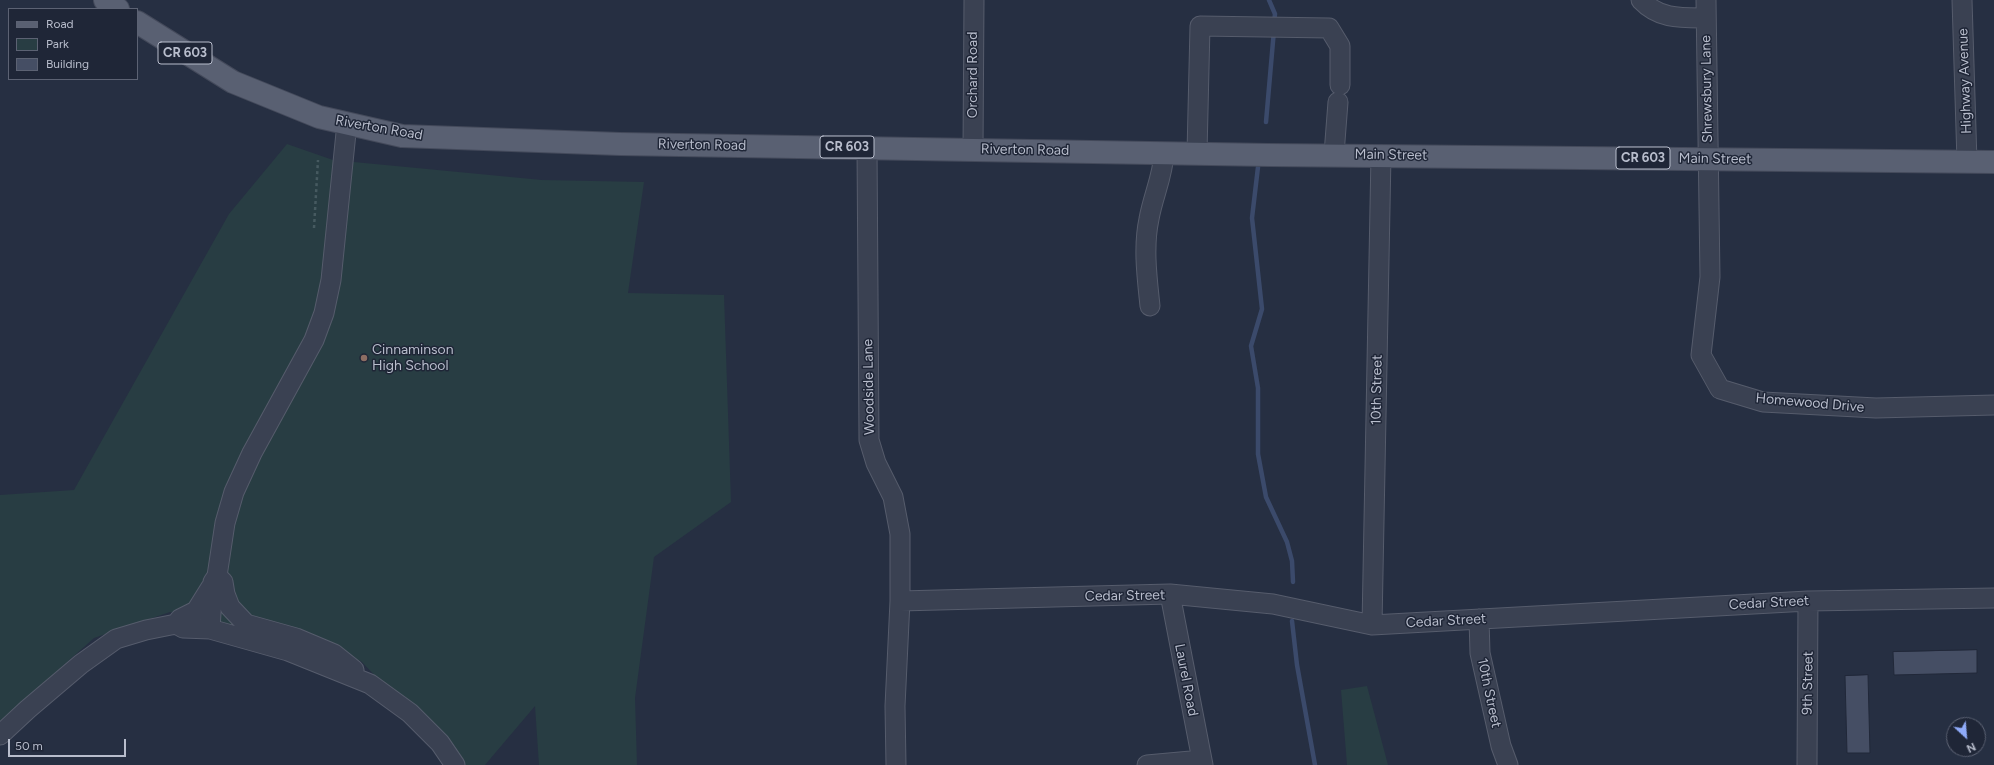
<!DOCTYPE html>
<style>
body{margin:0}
#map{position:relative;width:1994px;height:765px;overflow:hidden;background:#262f42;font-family:Figtree,sans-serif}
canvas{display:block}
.legend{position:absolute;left:8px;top:8px;width:130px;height:72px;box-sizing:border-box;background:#1f2637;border:1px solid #5c6273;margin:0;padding:5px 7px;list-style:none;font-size:12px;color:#b8bdcc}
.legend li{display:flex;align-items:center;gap:8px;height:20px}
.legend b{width:20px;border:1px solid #5c6273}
.north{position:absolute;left:1946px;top:717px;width:40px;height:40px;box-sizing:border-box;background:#1f2637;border:1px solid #5c6273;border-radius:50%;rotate:154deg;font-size:11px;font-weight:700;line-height:16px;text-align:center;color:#b8bdcc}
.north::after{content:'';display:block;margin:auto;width:14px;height:18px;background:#8fabfa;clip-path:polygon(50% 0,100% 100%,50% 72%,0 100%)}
.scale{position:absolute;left:8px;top:739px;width:118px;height:18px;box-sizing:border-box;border:2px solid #b8bdcc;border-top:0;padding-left:5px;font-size:12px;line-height:14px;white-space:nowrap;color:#b8bdcc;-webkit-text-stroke:3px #1f2637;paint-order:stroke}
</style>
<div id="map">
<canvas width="1994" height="765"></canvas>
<ul class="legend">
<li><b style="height:5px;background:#596072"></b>Road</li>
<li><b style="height:11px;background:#283d43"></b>Park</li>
<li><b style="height:11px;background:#454e64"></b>Building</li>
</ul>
<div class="north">N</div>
<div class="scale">50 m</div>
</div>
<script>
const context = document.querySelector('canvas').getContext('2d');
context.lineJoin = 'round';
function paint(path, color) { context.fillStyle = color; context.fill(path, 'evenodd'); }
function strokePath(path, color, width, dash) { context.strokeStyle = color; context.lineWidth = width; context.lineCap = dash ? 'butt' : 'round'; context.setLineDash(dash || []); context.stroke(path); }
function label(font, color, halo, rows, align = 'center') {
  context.font = font + ' Figtree,sans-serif'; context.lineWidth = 3; context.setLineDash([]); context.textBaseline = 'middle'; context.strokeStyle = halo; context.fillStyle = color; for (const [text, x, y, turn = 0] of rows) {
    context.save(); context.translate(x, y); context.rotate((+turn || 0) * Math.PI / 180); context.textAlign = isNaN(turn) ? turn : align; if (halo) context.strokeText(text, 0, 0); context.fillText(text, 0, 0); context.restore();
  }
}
const green = new Path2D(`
 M287,144L333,160L542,180L644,182L628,293L724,295L731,502L654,557L635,698L637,765H539L535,706L485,765H460L361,661L170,612L94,638L0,722V495L74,490L229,214Z
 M1367,686L1388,765H1347L1341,690Z`);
const stream = new Path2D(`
 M1269,0L1275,14L1274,23
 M1266,122L1274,30
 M1258,167L1252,218L1262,309L1251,346L1258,388V454L1266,497L1287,542L1292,561L1293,582
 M1292,621L1297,665L1315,765`);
const building = new Path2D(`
 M1977,650V673L1894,675L1893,652Z
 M1868,675L1870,753H1847L1845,676Z`);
const path = new Path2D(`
 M314,228L318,160`);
const minor = new Path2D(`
 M1641,0C1659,19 1680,18 1705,18
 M1706,0L1710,277L1701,355L1720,389L1763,402L1876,408L1994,405
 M1962,0L1967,162
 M867,147L869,440L876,463L893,497L900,534V601L895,706L896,765
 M973,149L974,0
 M1197,153L1200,26L1329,28L1340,46V85
 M1334,154L1338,102
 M1150,306C1147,277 1143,247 1149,219C1153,196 1163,176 1164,153
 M217,576L223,582L225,594L230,607L246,624L296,638L334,654L354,670
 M1170,594L1203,765
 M900,601L1170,594L1273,604L1372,625L1808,601L1994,598
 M1479,619L1480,653L1501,746L1508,765
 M176,624L180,619L196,611L211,587
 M1372,625L1381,155
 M210,629L213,582L217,576L225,523L234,492L252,453L314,340L324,313L331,280L347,123
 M0,735L28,709L81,664L116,639L146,630L176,624L183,628L210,629L288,651L370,684L410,713L440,743L455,765
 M1147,765L1202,760
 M1807,765L1808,601`);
const major = new Path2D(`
 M105,0L118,9
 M137,22L233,82L319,117L402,136L620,144L1269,155L1994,162`);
const markers = [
 [364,358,4,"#8d6e63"]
];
const shields = [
 [185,53,54],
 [847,147,54],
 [1643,158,54]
];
const shieldNames = [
 ["CR 603",185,53],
 ["CR 603",847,147],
 ["CR 603",1643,158]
];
const streetNames = [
 ["Orchard Road",973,75,-90],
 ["Highway Avenue",1965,81,-92],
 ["Shrewsbury Lane",1707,89,-91],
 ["Riverton Road",379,128,10],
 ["Riverton Road",702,145,1],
 ["Riverton Road",1025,150,1],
 ["Main Street",1391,155,1],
 ["Main Street",1715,159,1],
 ["Woodside Lane",869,387,-91],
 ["10th Street",1377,390,-89],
 ["Homewood Drive",1810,403,5],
 ["Cedar Street",1125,596,-1],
 ["Cedar Street",1769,603,-3],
 ["Cedar Street",1446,621,-3],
 ["Laurel Road",1186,680,79],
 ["9th Street",1808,683,-89],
 ["10th Street",1489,693,78]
];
const poiNames = [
 ["Cinnaminson",372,350],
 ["High School",372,366]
];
paint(green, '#283d43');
strokePath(stream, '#3b4a6b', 4.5);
paint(building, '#454e64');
strokePath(building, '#212839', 1);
strokePath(minor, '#565c6c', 21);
strokePath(major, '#444a5b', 24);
strokePath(path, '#465a60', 2.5, [3, 3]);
strokePath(minor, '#3a4152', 19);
strokePath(major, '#596072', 22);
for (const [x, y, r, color] of markers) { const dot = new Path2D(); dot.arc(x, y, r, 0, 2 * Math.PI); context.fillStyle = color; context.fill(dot); strokePath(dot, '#1f2637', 1.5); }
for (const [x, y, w] of shields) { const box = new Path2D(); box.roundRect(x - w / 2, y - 11, w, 22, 3); context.fillStyle = '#1f2637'; context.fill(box); strokePath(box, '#b8bdcc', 1); }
label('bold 13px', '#b8bdcc', null, shieldNames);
label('14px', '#b8bdcc', '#1f2637', streetNames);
label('14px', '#b8bdcc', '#1f2637', poiNames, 'left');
</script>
